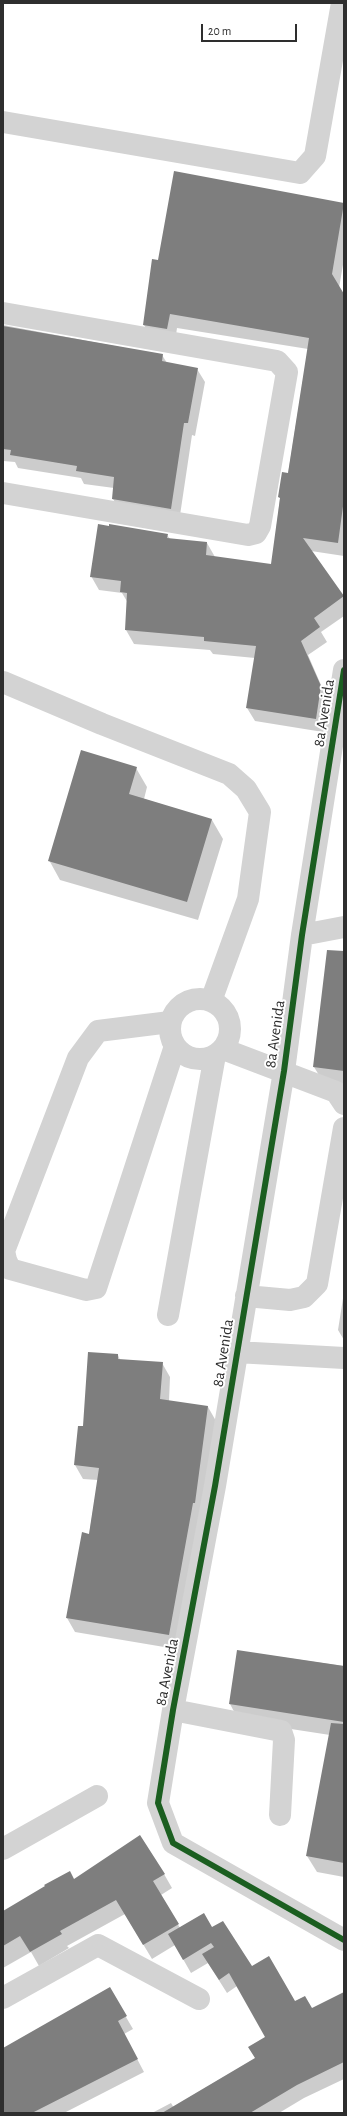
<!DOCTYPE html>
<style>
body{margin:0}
#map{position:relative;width:347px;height:2116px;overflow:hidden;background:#fff;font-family:"Alegreya Sans",sans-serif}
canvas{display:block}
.frame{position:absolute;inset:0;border:4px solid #2e2e2e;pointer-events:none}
.scale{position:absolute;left:201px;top:24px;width:96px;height:18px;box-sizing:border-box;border:2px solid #2e2e2e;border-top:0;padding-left:5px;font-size:12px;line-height:14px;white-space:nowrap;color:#2e2e2e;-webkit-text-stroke:3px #fff;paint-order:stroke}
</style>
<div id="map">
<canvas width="347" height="2116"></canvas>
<div class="frame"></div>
<div class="scale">20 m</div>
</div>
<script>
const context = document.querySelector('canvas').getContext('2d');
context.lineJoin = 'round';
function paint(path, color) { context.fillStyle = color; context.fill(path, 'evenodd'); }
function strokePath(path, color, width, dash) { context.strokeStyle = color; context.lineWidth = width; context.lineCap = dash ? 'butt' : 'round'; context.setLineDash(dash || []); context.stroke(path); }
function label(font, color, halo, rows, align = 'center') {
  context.font = font + ' "Alegreya Sans",sans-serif'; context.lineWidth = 4; context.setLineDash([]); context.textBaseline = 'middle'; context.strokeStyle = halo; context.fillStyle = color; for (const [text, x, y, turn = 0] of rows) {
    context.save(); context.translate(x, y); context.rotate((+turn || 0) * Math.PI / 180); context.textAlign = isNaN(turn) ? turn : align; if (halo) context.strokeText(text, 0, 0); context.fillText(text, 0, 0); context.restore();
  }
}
const shadow = new Path2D(`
 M343,204L344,259L339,288L344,296V556L311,551L344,598V616L321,632L327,642L308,655L328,701L323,732L255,721L247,708L255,658L213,654L210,650L134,644L126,630L128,603L122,593L99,590L91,576L167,535L170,539L207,543L215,557L272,565L283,473L288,474L308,349L177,328L175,342L152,338L144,325L159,261Z
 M3,325L162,355L167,363L197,369L205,382L195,436L192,435L179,522L121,512L113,499L114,488L84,484L81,478L18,468L15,462L3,461Z
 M136,768L147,787L144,799L212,820L223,839L198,920L60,880L49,860Z
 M344,974V1087L325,1085L314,1067Z
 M344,1292V1340L338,1330Z
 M118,1355L120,1360L162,1363L170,1377L169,1401L208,1407L216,1421L176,1649L75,1632L67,1618L83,1534L89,1535L98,1480L83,1479L75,1465L84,1427Z
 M238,1651L344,1666V1877L317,1872L307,1856L330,1735L239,1721L230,1704Z
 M164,1874L172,1888L161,1895L180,1928H212L251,1967L294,2003L312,2010L344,1993V2079L304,2098L279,2113H152L171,2103L174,2108L256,2058L266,2037L237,1986L227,1993L208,1963L191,1973L175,1945L152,1959L125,1914L67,1946L69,1948L39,1966L31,1952L3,1968V1912L74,1880Z
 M109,1988L133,2029L124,2034L144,2072L64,2113H3V2050Z`);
const building = new Path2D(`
 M174,171L344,203L332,274L344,294V499L338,543L303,538L344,596L314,618L320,627L301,641L321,686L316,719L246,708L256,646L204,641V637L125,630L127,593L120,592L121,581L90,577L98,524L109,526V524L168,534L167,538L207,542L206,555L271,564L280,498L278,497L282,472L288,473L309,338L170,314L167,329L143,325L152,259L158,260Z
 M3,326L163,354L162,361L198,368L188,423H184L171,509L112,499L114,477L76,471L77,466L10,455L11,450L3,449Z
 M81,750L137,767L129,794L212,819L187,902L48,861Z
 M327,950L344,951V1071L313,1067Z
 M88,1352L118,1354V1359L163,1362L160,1399L208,1406L195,1503H193L169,1635L66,1618L82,1532L89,1534L99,1468L74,1465L78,1426H83Z
 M237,1650L344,1666V1722L229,1704Z
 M331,1723L344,1724V1863L306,1856Z
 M140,1835L165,1874L153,1881L179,1924L143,1945L116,1900L60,1931L62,1934L30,1952L20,1936L3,1946V1911L45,1886L44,1885L70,1871L74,1879Z
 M204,1913L212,1927L223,1921L252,1966L269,1956L295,2001L305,1996L312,2008L344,1992V2062L297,2085L250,2113H162L255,2058L248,2047L265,2037L229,1973L219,1980L202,1954L214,1947L211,1943L183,1960L168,1934Z
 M110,1987L127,2016L118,2021L138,2059L32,2113H3V2048Z`);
const minor = new Path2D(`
 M3,122L300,173L315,156L342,3
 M3,313L277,361L287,372L260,526L256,533L248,535L3,493
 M344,670L302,935L284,1071L215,1486L173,1710L158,1803L173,1843L344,1940
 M3,682L102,724L229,774L246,789L260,812L248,899L211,1001
 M302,935L344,927
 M170 1029a30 30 0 1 1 60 0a30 30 0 1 1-60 0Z
 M170,1022L98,1031L78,1058L4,1251L6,1260L10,1269L86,1290L96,1288L175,1046
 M223,1049L336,1092L344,1104
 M246,1296L290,1300L304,1297L317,1284L344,1128
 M168,1315L215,1055
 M236,1352L344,1358
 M173,1710L281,1731L284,1740L280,1815
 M3,1849L97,1796
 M3,1998L98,1945L199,1999`);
const cycleway = new Path2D(`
 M344,670L302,935L284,1071L215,1486L173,1710L158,1803L173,1843L344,1940`);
const streetNames = [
 ["8a Avenida",324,713,-81],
 ["8a Avenida",275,1034,-82],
 ["8a Avenida",223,1353,-81],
 ["8a Avenida",167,1672,-79]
];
paint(shadow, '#0003');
paint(building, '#7e7e7e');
strokePath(minor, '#d3d3d3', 22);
strokePath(cycleway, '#1b5e20', 6);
label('16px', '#2e2e2e', '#fff', streetNames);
</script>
